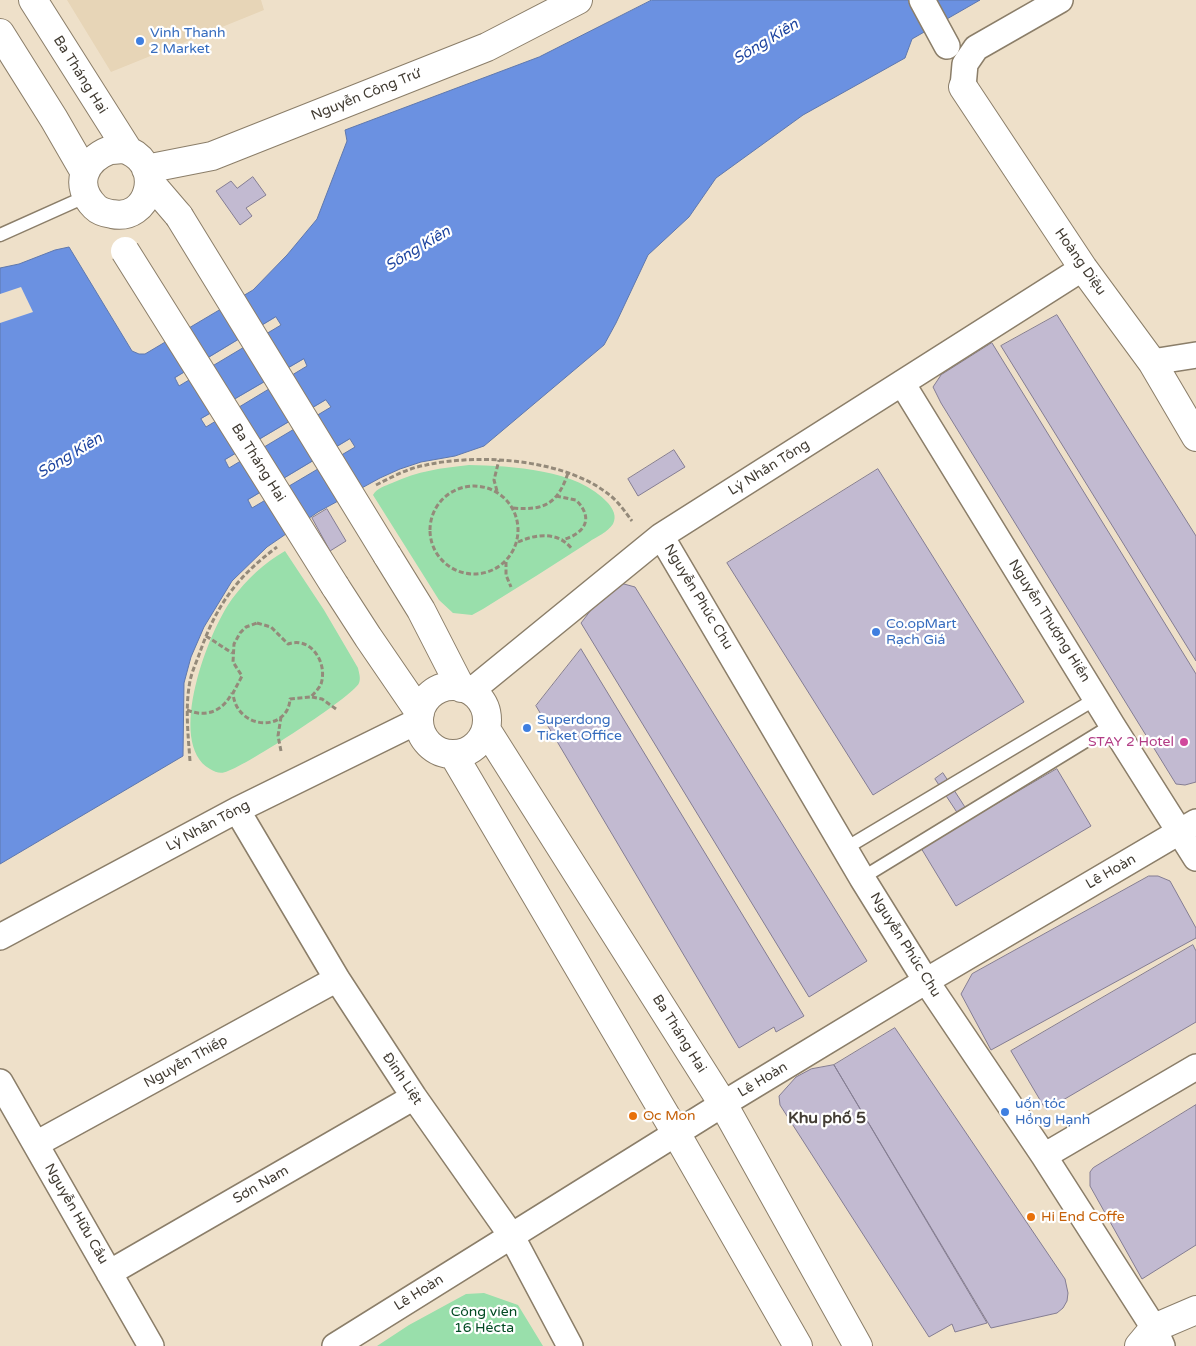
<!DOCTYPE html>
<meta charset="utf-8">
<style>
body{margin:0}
canvas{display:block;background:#eee0c9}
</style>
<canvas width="1196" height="1346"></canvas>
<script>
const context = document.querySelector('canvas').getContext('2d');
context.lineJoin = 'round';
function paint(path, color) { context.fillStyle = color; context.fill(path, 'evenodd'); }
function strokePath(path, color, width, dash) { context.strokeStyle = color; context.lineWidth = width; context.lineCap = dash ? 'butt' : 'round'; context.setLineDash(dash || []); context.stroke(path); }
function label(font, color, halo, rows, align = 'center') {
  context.font = font + ' "Varela Round",sans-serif'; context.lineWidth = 4.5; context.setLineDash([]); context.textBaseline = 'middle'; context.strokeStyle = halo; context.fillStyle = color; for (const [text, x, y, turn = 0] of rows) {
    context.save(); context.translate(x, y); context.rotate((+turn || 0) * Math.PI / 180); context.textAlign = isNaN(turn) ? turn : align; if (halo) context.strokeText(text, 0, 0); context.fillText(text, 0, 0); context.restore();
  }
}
const built = new Path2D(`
 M67,0H261L264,10L111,72Z`);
const green = new Path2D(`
 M469,465C511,466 578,469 608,503C613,509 617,516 613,524C608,532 596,537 589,542C554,565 518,587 483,609L472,615L453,613L439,600L373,495C377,488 385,486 392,483C418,471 441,468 469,465Z
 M285,551L324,610L358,668C359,673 361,678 359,683C354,696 245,766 228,771C222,774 216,773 210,769C165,743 209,630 232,599C247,579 264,563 285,551Z
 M484,1293L518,1305L543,1346H377L409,1325L466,1294Z`);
const water = new Path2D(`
 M652,0H980L912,39L905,58L803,115L716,178L689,217L648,255L616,323L604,345L484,446L455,456L421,462L400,469L380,478L318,512L267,547L232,581L204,627L191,657L184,683L183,756L0,864V268L19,264L55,250L69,247L132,351L139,354H145L253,290L287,255L317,219L347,141L345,130L539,57ZM276,317L281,325L179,386L175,378ZM304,359L307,366L206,427L201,419ZM326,400L331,407L229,468L225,460ZM350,439L355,447L252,508L248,500Z`);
const pier = new Path2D(`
 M21,287L33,312L0,323V294Z`);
const building = new Path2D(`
 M253,177L266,195L246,208L252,216L240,225L216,191L231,181L237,188Z
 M1057,315L1196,536V661L1001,346Z
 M992,343L1196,674V782L1185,785L1176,784L941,403L933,387L941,375Z
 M674,450L685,467L638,496L628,479Z
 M878,469L1024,702L873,795L727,563Z
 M327,509L346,541L330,551L312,518Z
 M624,584L635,587L867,961L809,997L581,623L604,593L616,585Z
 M581,649L804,1016L776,1032L774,1027L739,1048L536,706Z
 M1057,769L1091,826L956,906L921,848Z
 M943,773L972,818L964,823L935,779Z
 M1149,876H1158L1170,881L1196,928V938L991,1050L961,994L972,974Z
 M1193,945L1196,951V1022L1046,1110L1011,1051Z
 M895,1028L1065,1279L1068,1293L1067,1301L1063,1308L1057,1313L991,1328L834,1065Z
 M834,1065L987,1323L955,1332L952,1324L929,1337L780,1105L779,1096L796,1077L811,1069Z
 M1196,1105V1245L1142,1279L1090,1186V1172L1093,1168Z`);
const path = new Path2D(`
 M376,485C392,477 408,468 426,465C481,453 568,459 612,497C620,504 626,513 632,521
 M430 530a44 44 0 1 1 88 0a44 44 0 1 1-88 0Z
 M497,491L494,480L499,460
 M556,496L576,500C595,519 584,534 562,540
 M513,508C545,511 558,503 568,473
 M518,542C536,534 558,531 572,549
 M506,562V575L511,587
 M257,623L271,627L288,644C311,636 328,663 321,684C319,689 314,693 311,697L290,699C288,733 236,730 233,693L242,676L233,662L234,644L240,633L246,627Z
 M206,636L232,653
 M312,697L322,699L336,709
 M187,710C206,718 223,711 232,693
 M281,751L278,736L281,717
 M190,761C188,734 185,707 190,681C192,671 197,661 200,652C217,604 237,577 277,547`);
const lane = new Path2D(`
 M0,235L87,196
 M846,848L1097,698
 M862,878L1112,725`);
const street = new Path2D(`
 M922,0L947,46
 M963,87L965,64L976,48L1060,0
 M1152,362L1196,355
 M902,383L1112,725L1196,858
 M661,536L862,878L926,981L1044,1156L1154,1328L1162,1346
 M471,691L661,536L1083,268
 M237,810L337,979L414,1097L511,1235L570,1346
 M0,937L237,810L420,720
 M0,1082L151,1346
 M36,1144L337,979
 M1044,1156L1196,1067
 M109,1273L414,1097
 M335,1346L723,1104L926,981L1196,822`);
const secondary = new Path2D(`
 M33,0L128,150
 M0,33L54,119L84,171
 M963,87L1083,268L1152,362L1196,437
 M110,150C115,150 123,148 129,151C164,167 149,222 112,214C105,213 99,211 95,207C73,185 84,160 110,150Z
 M146,169L212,156L487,47L578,0
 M149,181L179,216
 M387,555L421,610L461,688
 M335,586L368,637L420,713
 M419 720a34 34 0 1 1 68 0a34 34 0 1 1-68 0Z
 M486,729L723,1104L858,1346
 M453,754L676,1133L798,1346
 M1139,1346L1154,1328L1196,1310`);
const secondaryBridge = new Path2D(`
 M179,216L387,555
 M125,251L335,586`);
const markers = [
 [140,41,5,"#3f7fe0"],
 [876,632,5,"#3f7fe0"],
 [527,728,5,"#3f7fe0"],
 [1184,742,5,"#d1479c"],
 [1005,1112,5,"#3f7fe0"],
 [633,1116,5,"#e8710a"],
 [1031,1217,5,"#e8710a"]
];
const shopNames = [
 ["Vinh Thanh",150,33],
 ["2 Market",150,49],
 ["Co.opMart",886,624],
 ["Rạch Giá",886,640],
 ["Superdong",537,720],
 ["Ticket Office",537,736],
 ["uốn tóc",1015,1104],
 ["Hồng Hạnh",1015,1120]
];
const streetNames = [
 ["Ba Tháng Hai",80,75,58],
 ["Nguyễn Công Trứ",366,95,-22],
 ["Hoàng Diệu",1080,262,55],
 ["Ba Tháng Hai",258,463,58],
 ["Lý Nhân Tông",769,468,-32],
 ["Nguyễn Phúc Chu",698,597,59],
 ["Nguyễn Thượng Hiền",1049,621,58],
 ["Lý Nhân Tông",208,826,-28],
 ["Lê Hoàn",1111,872,-30],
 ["Nguyễn Phúc Chu",905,945,58],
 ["Ba Tháng Hai",679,1034,58],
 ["Nguyễn Thiếp",186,1062,-29],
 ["Đinh Liệt",402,1079,56],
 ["Lê Hoàn",763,1080,-31],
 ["Sơn Nam",261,1185,-30],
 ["Nguyễn Hữu Cầu",76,1214,60],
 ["Lê Hoàn",419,1293,-32]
];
const hotelNames = [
 ["STAY 2 Hotel",1174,742]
];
const foodNames = [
 ["Oc Mon",643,1116],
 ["Hi End Coffe",1041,1217]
];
const parkNames = [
 ["Công viên",484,1312],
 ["16 Hécta",484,1328]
];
const waterNames = [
 ["Sông Kiên",766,42,-31],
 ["Sông Kiên",418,249,-31],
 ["Sông Kiên",70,456,-31]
];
const quarterNames = [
 ["Khu phố 5",827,1119]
];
paint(built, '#e7d5b7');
paint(green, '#99dfab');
paint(water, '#6b91e1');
strokePath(water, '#5f78ad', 1);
paint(pier, '#eee0c9');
paint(building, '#c2bad1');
strokePath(building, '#847d92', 1);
strokePath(lane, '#8b7e69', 15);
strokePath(street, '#8b7e69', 28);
strokePath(secondary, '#8b7e69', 30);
strokePath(path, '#948a7a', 3, [5, 2.5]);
strokePath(lane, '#fff', 12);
strokePath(street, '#fff', 25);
strokePath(secondary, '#fff', 28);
strokePath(secondaryBridge, '#8b7e69', 30, []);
strokePath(secondaryBridge, '#fff', 28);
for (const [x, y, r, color] of markers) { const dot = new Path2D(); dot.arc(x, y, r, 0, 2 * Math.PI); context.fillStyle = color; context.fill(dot); strokePath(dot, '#fff', 2); }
label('14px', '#366cbe', '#fff', shopNames, 'left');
label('14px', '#423c33', '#fff', streetNames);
label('14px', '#b23c85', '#fff', hotelNames, 'right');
label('14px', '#c56008', '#fff', foodNames, 'left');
label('14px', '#014a22', '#fff', parkNames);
label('italic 15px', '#1c439f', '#fff', waterNames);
label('bold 16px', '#423c33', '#fff', quarterNames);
</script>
